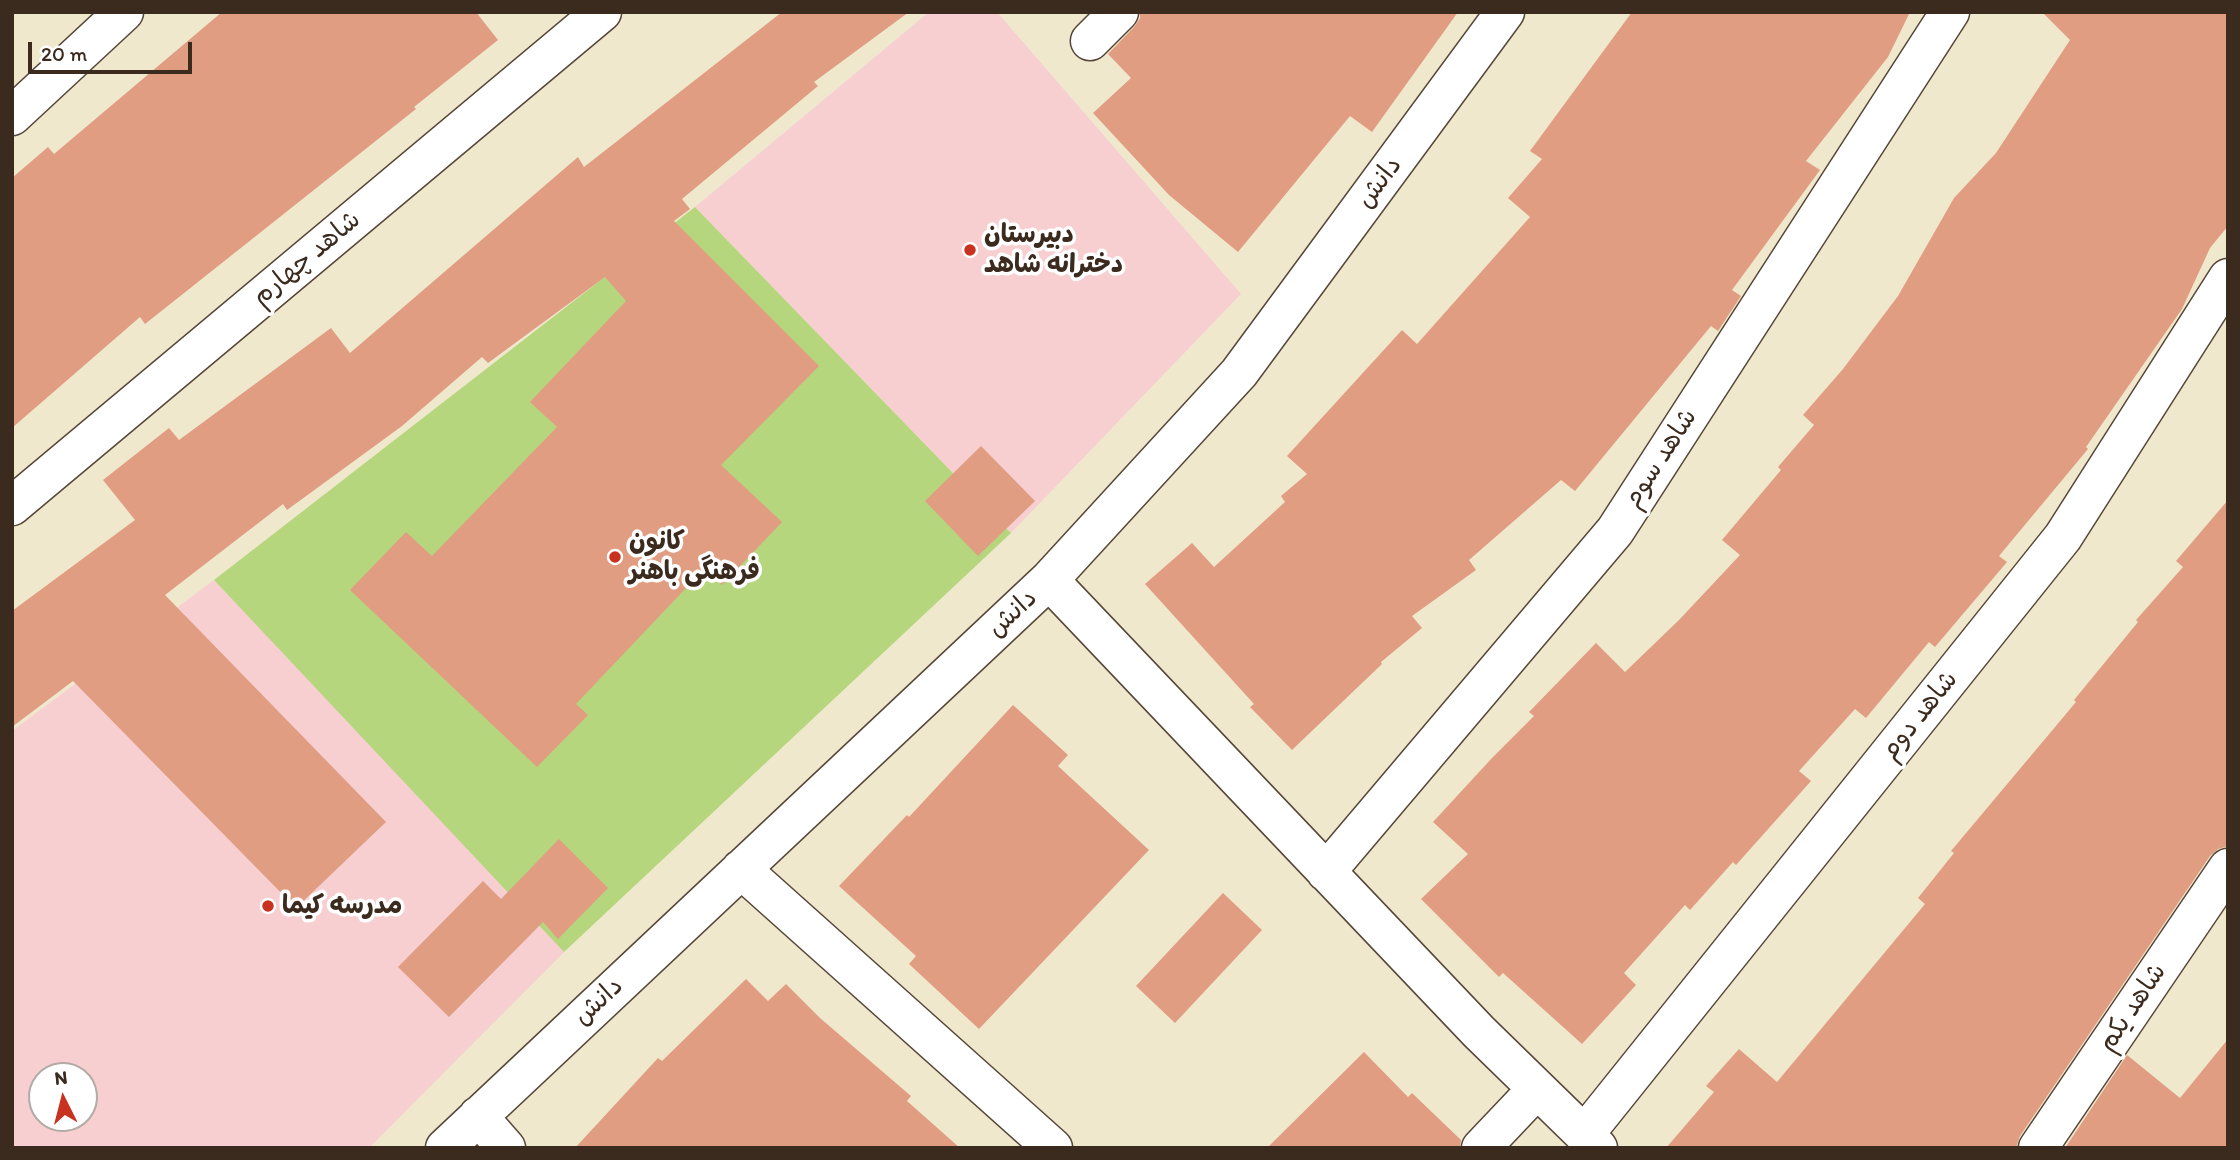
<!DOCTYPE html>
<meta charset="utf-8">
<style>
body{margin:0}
#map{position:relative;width:2240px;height:1160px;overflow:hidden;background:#efe8cd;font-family:Itim,sans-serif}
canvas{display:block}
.frame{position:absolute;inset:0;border:14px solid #3b2a1e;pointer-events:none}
.north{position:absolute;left:28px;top:1062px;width:70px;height:70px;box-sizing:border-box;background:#fff;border:2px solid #b1aaa5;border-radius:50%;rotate:354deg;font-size:19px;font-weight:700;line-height:28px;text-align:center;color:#3b2a1e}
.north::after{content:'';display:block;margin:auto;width:24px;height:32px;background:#c8321e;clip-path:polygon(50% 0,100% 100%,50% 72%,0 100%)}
.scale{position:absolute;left:28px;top:42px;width:164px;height:32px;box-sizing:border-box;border:4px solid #3b2a1e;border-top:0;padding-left:9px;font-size:21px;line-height:24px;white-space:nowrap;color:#3b2a1e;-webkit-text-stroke:5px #fff;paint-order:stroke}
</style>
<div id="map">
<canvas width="2240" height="1160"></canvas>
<div class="frame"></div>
<div class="north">N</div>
<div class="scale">20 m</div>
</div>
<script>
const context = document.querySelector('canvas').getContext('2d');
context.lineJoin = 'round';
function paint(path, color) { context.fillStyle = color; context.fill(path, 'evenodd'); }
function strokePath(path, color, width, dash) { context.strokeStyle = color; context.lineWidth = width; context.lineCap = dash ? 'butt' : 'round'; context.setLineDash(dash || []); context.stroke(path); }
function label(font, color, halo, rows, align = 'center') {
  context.font = font + ' Itim,"Playpen Sans Arabic",sans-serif'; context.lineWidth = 7; context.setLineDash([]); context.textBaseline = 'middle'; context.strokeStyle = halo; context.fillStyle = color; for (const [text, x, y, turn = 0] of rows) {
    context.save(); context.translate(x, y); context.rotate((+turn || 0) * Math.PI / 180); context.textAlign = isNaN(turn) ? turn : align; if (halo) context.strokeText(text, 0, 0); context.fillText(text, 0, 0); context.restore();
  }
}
const built = new Path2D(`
 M929,12H997L1241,294L1011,533L695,207Z
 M214,580L482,859L564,952L369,1148H12V731ZM42,1076H84V1118H42Z`);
const green = new Path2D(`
 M695,207L1011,533L564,952L214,580Z`);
const building = new Path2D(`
 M222,12H476L498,40L414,107L416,109L145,324L140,317L12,428V178L48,147L54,154Z
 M782,12H909L814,82L818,86L682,199L690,209L674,221L819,366L721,465L782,522L722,585L705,568L576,704L588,715L537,767L350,590L406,532L432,556L557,427L530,402L626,301L605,277L488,363L482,357L402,426L287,510L283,504L165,595L386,822L296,908L73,681L12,727V611L135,520L103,480L169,428L179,440L331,328L350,353L578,157L584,167Z
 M1140,12H1458L1372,132L1350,116L1238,252L1169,195L1093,113L1131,78L1108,54L1134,27L1140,18Z
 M1632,12H1910L1888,57L1806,161L1820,170L1732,290L1741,296L1718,331L1711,326L1575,491L1561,480L1469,560L1476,570L1412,616L1422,628L1381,662L1382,664L1292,750L1250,707L1254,704L1145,584L1192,543L1214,567L1285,502L1281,496L1307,474L1287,456L1402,330L1417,344L1530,217L1508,198L1542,159L1530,151Z
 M2042,12H2228V226L2210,248L2182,309L2086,447L2088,449L1999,556L2007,562L1935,647L1929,642L1866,718L1855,709L1799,771L1811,781L1736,865L1733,862L1690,910L1685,905L1624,973L1636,985L1582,1044L1503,973L1499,977L1421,899L1468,854L1433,822L1492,758L1534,716L1529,712L1596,643L1625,672L1679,620L1740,555L1722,540L1781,470L1778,467L1814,425L1803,415L1843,369L1898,296L1954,198L1996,153L2070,40Z
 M981,446L1035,501L978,556L925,501Z
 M2228,500V846L2218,849L2210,856L2020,1136L2016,1148H1666L1714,1092L1706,1086L1739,1049L1777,1082L1925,904L1918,898L1954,853L1951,851L2076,702L2074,700L2138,622L2136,620L2183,567L2176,561Z
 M1013,705L1068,755L1058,766L1149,850L979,1029L909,964L916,956L839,886L907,815L909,817Z
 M559,839L608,888L558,939L543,922L449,1017L398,967L483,881L501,899Z
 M1223,893L1262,930L1175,1023L1136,986Z
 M746,979L768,1001L786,984L820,1018L911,1096L907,1101L960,1148H575L658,1058L662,1061Z
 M2228,1039V1148H2065L2127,1055L2180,1098Z
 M1364,1052L1408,1097L1412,1093L1461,1140L1460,1148H1267Z`);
const minor = new Path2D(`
 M1090,41L1119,12
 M12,116L124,12
 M12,506L602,12
 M1049,580L1479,1032L1598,1148
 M741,869L1053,1148
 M1326,872L1615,531L1950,12
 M478,1116L506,1148
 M1584,1135L2063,537L2228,278
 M445,1148L1049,580L1239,373L1505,12
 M1481,1148L1537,1089
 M2038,1148L2228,868`);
const markers = [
 [970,250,7,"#c8321e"],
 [615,557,7,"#c8321e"],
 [268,906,7,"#c8321e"]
];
const streetNames = [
 ["دانش",1380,183,-53],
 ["شاهد چهارم",307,259,-40],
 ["شاهد سوم",1661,459,-57],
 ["دانش",1013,614,-43],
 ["شاهد دوم",1920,716,-51],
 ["دانش",599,1002,-43],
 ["شاهد یکم",2133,1008,-56]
];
const poiNames = [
 ["دبیرستان",984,235],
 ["دخترانه شاهد",984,265],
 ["کانون",629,542],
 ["فرهنگی باهنر",629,572],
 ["مدرسه کیما",282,906]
];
paint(built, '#f7cfd1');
paint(green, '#b6d67e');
paint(building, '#e09d81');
strokePath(minor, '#564638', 41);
strokePath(minor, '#fff', 38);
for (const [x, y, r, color] of markers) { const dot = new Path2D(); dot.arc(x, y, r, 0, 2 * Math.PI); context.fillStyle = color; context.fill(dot); strokePath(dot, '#fff', 2.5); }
label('26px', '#3b2a1e', '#fff', streetNames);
label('bold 26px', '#3b2a1e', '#fff', poiNames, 'left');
</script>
